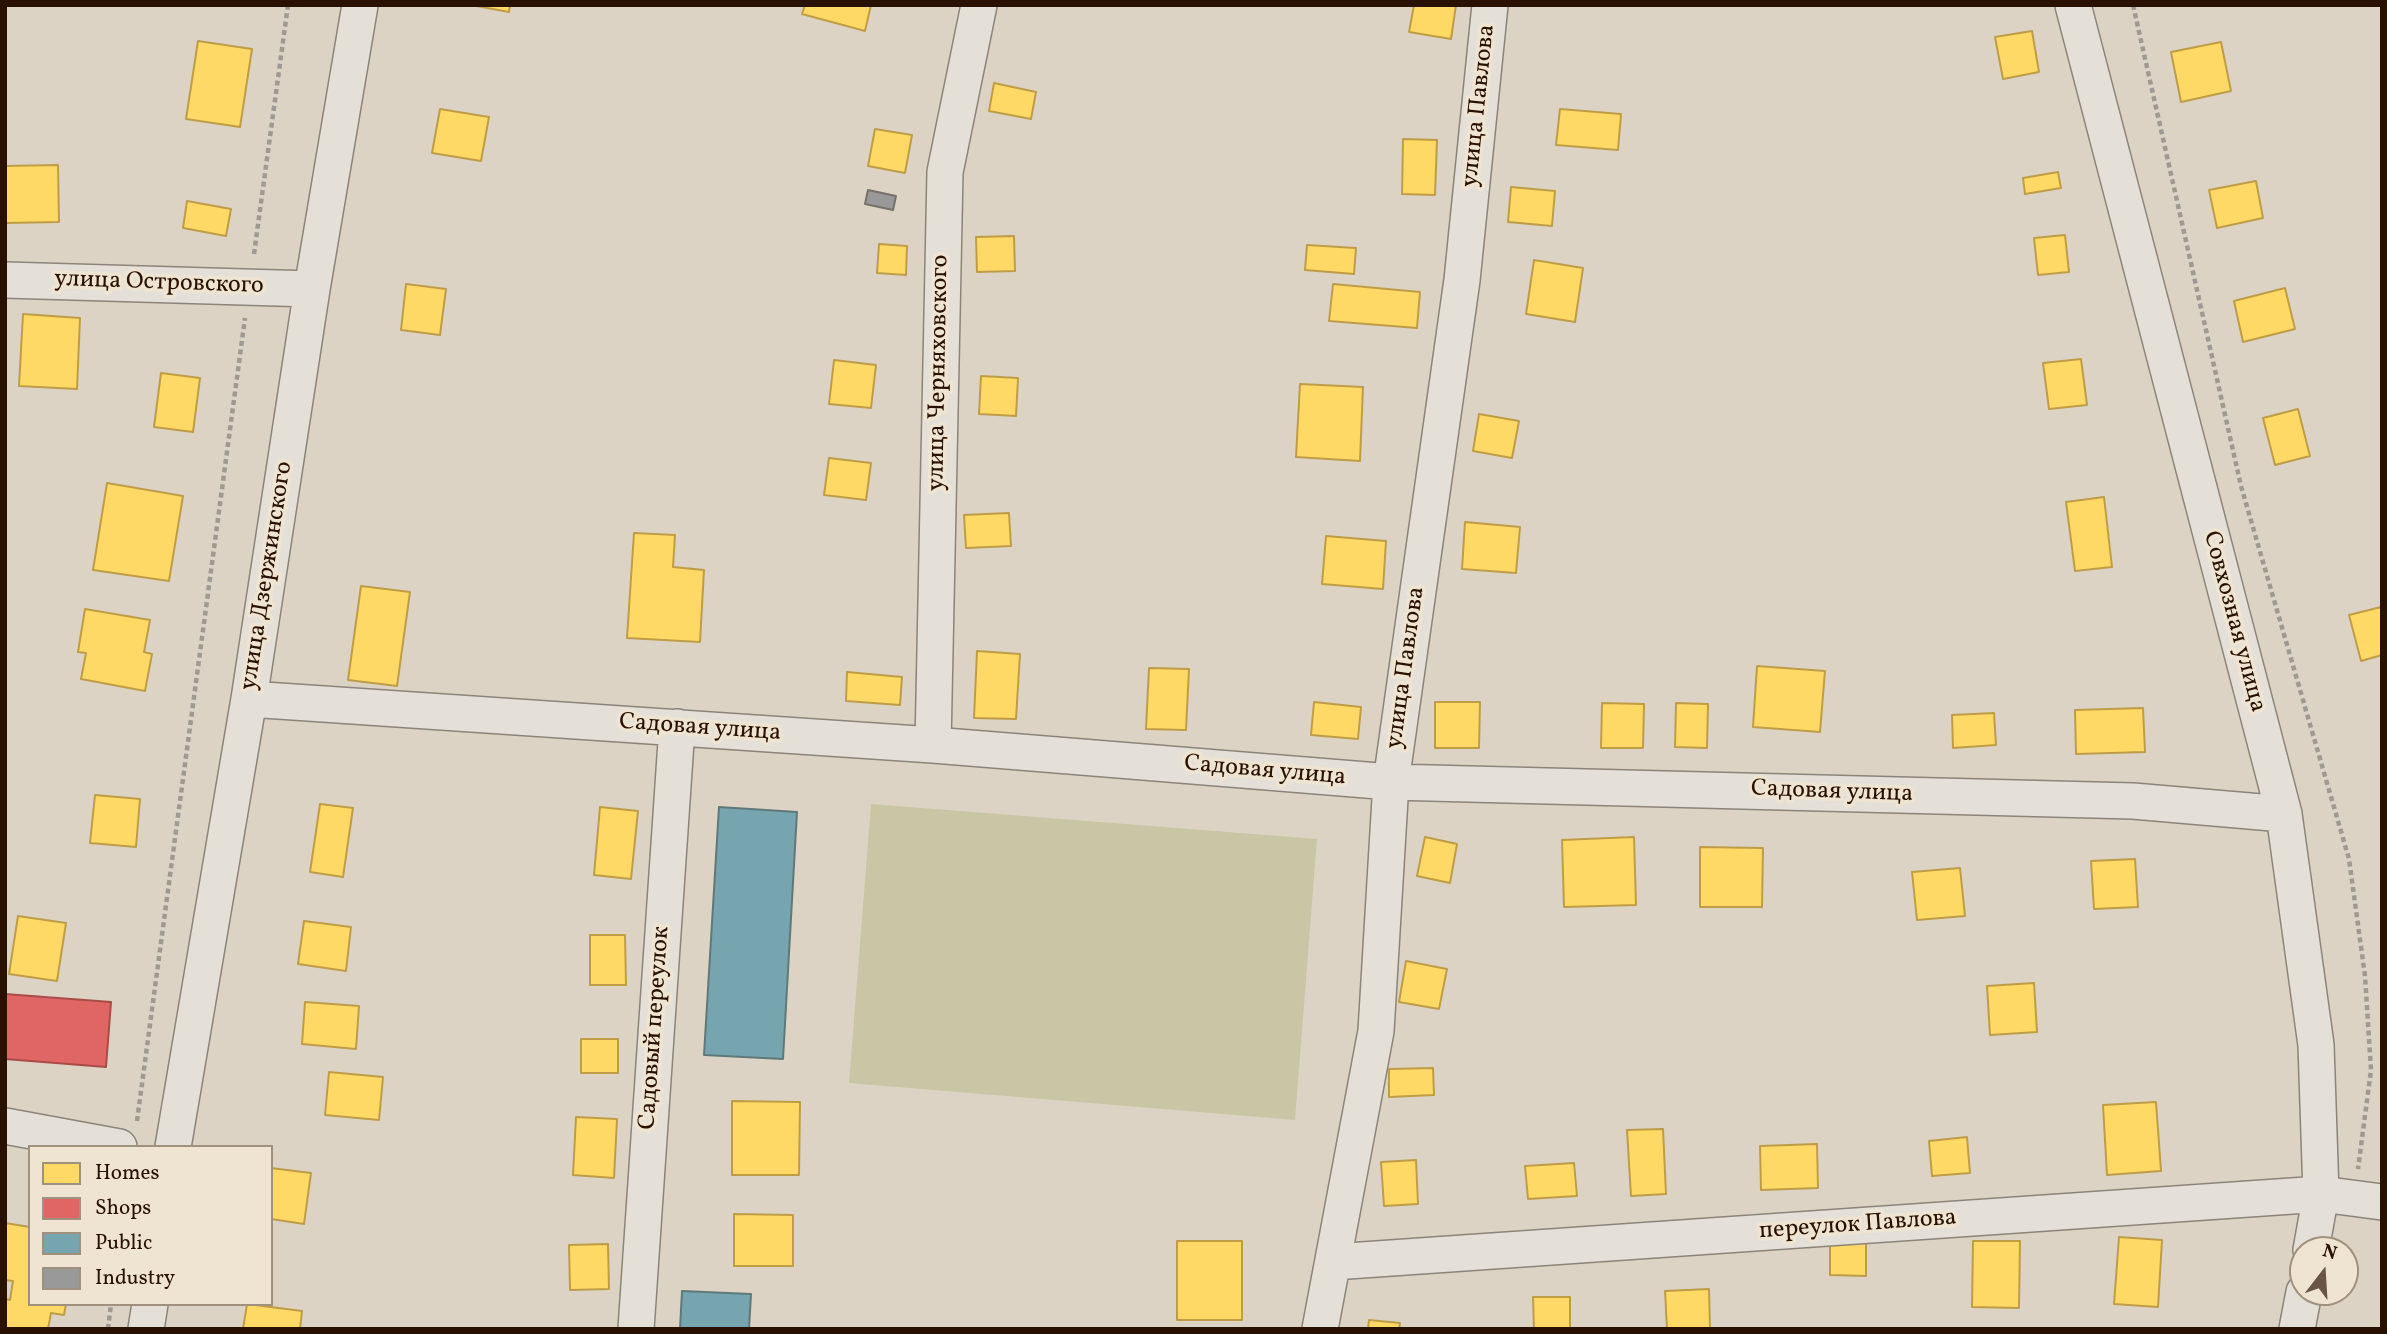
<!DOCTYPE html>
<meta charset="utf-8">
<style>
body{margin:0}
#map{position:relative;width:2387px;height:1334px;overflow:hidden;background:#dcd3c4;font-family:Vollkorn,serif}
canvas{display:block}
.frame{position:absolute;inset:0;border:7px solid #291100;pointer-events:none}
.legend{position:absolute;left:28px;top:1145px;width:245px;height:161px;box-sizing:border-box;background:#efe4d2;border:2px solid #a0907e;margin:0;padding:9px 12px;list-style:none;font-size:21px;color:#291100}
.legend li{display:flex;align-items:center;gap:14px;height:35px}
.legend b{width:35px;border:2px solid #a0907e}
.north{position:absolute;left:2289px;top:1236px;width:70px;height:70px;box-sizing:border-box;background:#efe4d2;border:2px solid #a0907e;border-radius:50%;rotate:17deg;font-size:19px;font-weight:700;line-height:28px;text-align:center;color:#291100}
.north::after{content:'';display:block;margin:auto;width:24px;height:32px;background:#685545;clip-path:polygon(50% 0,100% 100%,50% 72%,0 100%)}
</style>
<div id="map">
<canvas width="2387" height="1334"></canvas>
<div class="frame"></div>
<ul class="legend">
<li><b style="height:19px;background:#ffd966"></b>Homes</li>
<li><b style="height:19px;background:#e06666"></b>Shops</li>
<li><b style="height:19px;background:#76a5af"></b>Public</li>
<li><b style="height:19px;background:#999"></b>Industry</li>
</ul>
<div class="north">N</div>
</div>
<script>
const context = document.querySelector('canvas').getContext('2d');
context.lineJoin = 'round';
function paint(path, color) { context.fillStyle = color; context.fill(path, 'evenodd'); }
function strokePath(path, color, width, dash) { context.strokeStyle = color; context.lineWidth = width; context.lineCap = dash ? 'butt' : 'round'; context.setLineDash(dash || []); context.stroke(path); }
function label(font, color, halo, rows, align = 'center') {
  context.font = font + ' Vollkorn,serif'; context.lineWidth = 7; context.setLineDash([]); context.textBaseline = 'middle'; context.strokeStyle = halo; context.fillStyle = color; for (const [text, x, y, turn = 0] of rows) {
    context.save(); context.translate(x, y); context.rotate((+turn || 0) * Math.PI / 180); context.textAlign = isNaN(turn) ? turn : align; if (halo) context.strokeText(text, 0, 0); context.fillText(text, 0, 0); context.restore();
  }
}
const green = new Path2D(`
 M871,804L1317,839L1295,1120L849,1083Z`);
const homes = new Path2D(`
 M471,5H510L509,12Z
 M805,5H871L865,31L802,14Z
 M1414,5H1456L1451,39L1409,32Z
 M2032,31L2039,72L2003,79L1995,37Z
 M198,41L252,49L240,127L186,119Z
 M2221,42L2231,91L2181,102L2171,52Z
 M994,83L1036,92L1031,119L989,111Z
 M440,109L489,117L481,161L432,153Z
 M1560,109L1621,114L1618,150L1556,145Z
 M875,129L912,135L905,173L868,166Z
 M1403,139L1437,140L1435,195L1402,194Z
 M58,165L59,222L6,223L5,166Z
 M2058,172L2061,188L2025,194L2023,178Z
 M2256,181L2263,218L2217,228L2209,190Z
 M1511,187L1555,191L1552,226L1508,222Z
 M187,201L231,209L226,236L183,228Z
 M2065,235L2069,272L2038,275L2034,238Z
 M1014,236L1015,271L977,272L976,237Z
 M879,244L907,246L906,275L877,273Z
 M1307,245L1356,248L1354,274L1305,270Z
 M1534,260L1583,268L1575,322L1526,314Z
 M406,284L446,289L440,335L401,330Z
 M1333,284L1420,292L1417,328L1329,321Z
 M2285,288L2295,329L2243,342L2234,301Z
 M23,314L80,318L77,389L19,386Z
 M2081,359L2087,405L2049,409L2043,363Z
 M834,360L876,365L871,408L829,404Z
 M161,373L200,378L193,432L154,427Z
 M981,376L1018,378L1016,416L979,414Z
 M1300,384L1363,387L1360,461L1296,457Z
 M2298,409L2310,456L2275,465L2263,418Z
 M1479,414L1519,421L1512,458L1473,451Z
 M829,458L871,463L866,500L824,495Z
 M107,483L183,496L169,581L93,570Z
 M2104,497L2112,567L2075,571L2066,502Z
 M1009,513L1011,546L966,548L964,515Z
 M1465,522L1520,527L1516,573L1462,569Z
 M634,533L675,535L673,567L704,570L700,642L627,638Z
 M1326,536L1386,541L1383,589L1322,584Z
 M361,586L410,592L397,686L348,680Z
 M2381,607L2382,655L2361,661L2349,615Z
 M85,609L150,620L144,652L152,654L145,691L81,679L86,653L78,652Z
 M977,651L1020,654L1016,719L974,718Z
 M1757,666L1825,671L1820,732L1753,727Z
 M1149,668L1189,669L1186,730L1146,729Z
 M847,672L902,677L900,705L846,701Z
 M1314,702L1361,707L1358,739L1311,735Z
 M1435,702H1480L1479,748H1435Z
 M1602,703L1644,704L1643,748H1601Z
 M1676,703L1708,704L1707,748L1675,747Z
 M2143,708L2145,752L2076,754L2075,710Z
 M1994,713L1996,745L1953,748L1952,715Z
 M95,795L140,799L136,847L90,843Z
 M320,804L353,808L343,877L310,872Z
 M600,807L638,811L631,879L594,875Z
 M1425,837L1457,844L1450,883L1417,876Z
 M1634,837L1636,905L1564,907L1562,840Z
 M1700,847L1763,848L1762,907H1700Z
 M2135,859L2138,907L2094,909L2091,861Z
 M1960,868L1965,916L1917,920L1912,872Z
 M18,916L66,923L57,981L9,974Z
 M304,921L351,927L346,971L298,964Z
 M590,935H625L626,985H590Z
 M1406,961L1447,969L1439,1009L1399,1002Z
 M2034,983L2037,1032L1990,1035L1987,986Z
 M305,1002L359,1006L356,1049L302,1044Z
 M581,1039H618V1073H581Z
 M1433,1068L1434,1095L1389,1097V1069Z
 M329,1072L383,1077L379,1120L325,1115Z
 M732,1101L800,1102L799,1175H732Z
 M2156,1102L2161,1171L2107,1175L2103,1105Z
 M576,1117L617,1119L614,1178L573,1175Z
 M1663,1129L1666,1194L1631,1196L1627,1130Z
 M1967,1137L1970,1173L1932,1176L1929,1141Z
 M1817,1144L1818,1188L1761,1190L1760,1146Z
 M1416,1160L1418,1204L1384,1206L1381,1162Z
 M1574,1163L1577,1196L1528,1199L1525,1166Z
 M271,1168L311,1173L304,1224L271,1219Z
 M734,1214L793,1215V1266H734Z
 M5,1223L30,1227V1304H66L64,1315L51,1313L48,1329H5V1299L10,1300L13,1281L5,1280Z
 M2119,1237L2162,1240L2158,1307L2114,1304Z
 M1177,1241H1242V1320H1177Z
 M1973,1241H2020L2019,1308L1972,1307Z
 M1830,1242H1866V1276L1830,1275Z
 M608,1244L609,1289L570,1290L569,1245Z
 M1709,1289L1710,1329H1667L1665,1291Z
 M1533,1297H1570V1329H1534Z
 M247,1304L302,1311L300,1329H243Z
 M1369,1320L1400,1323L1399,1329H1368Z`);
const shops = new Path2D(`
 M5,994L111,1002L106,1067L5,1059Z`);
const public = new Path2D(`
 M719,807L797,812L783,1059L704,1055Z
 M682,1291L751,1294L749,1329H680Z`);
const industry = new Path2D(`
 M868,190L896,196L893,210L865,204Z`);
const path = new Path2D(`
 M2133,5L2241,486L2349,859L2365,976L2371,1070L2358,1169
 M254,254L288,5
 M137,1121L245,318
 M108,1329L111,1304`);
const minor = new Path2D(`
 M2073,5L2284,814L2316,1045L2321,1194L2311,1250
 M5,280L312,289
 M249,699L933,745L1391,782L2133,801L2284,814
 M933,745L945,172L979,5
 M5,1126L119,1147
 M173,1147L249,699L312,289L360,5
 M1333,1262L2321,1194L2382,1202
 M146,1329L150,1304
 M636,1329L677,727
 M1320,1329L1376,1031L1391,782L1462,280L1490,5
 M2297,1329L2304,1292`);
const streetNames = [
 ["улица Павлова",1480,106,-84],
 ["улица Островского",159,284,2],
 ["улица Черняховского",940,373,-89],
 ["улица Дзержинского",268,576,-81],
 ["Совхозная улица",2233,622,75],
 ["улица Павлова",1407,668,-82],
 ["Садовая улица",700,729,4],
 ["Садовая улица",1265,772,5],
 ["Садовая улица",1832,793,2],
 ["Садовый переулок",656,1028,-86],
 ["переулок Павлова",1858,1226,-4]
];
paint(green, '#cac6a5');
paint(homes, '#ffd966');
strokePath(homes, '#bf9d47', 2);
paint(shops, '#e06666');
strokePath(shops, '#a94c47', 2);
paint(public, '#76a5af');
strokePath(public, '#5f797a', 2);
paint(industry, '#999');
strokePath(industry, '#77706b', 2);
strokePath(minor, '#8c8479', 38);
strokePath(path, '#a09992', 4.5, [5, 3.5]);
strokePath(minor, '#e4e0d8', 35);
label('24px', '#291100', '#efe4d2', streetNames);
</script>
